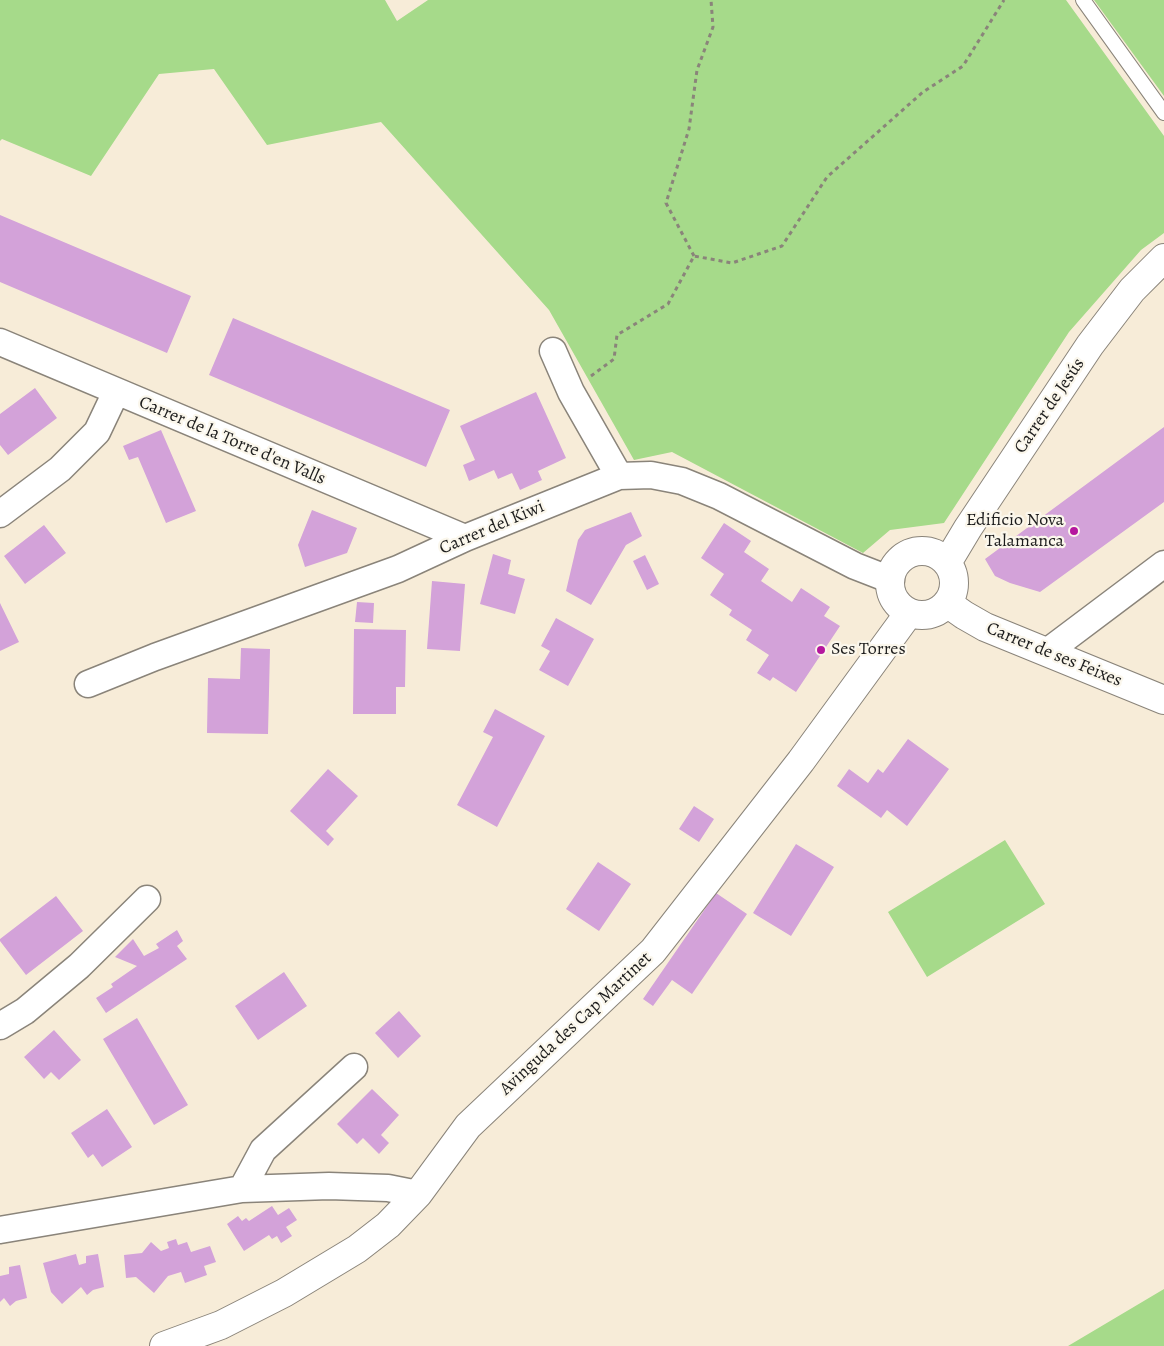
<!DOCTYPE html>
<meta charset="utf-8">
<style>
body{margin:0}
canvas{display:block;background:#f7ecd8}
</style>
<canvas width="1164" height="1346"></canvas>
<script>
const context = document.querySelector('canvas').getContext('2d');
context.lineJoin = 'round';
function paint(path, color) { context.fillStyle = color; context.fill(path, 'evenodd'); }
function strokePath(path, color, width, dash) { context.strokeStyle = color; context.lineWidth = width; context.lineCap = dash ? 'butt' : 'round'; context.setLineDash(dash || []); context.stroke(path); }
function label(font, color, halo, rows, align = 'center') {
  context.font = font + ' Alegreya,serif'; context.lineWidth = 4.5; context.setLineDash([]); context.textBaseline = 'middle'; context.strokeStyle = halo; context.fillStyle = color; for (const [text, x, y, turn = 0] of rows) {
    context.save(); context.translate(x, y); context.rotate((+turn || 0) * Math.PI / 180); context.textAlign = isNaN(turn) ? turn : align; if (halo) context.strokeText(text, 0, 0); context.fillText(text, 0, 0); context.restore();
  }
}
const green = new Path2D(`
 M0,0H385L397,21L428,0H1066L1164,136V233L1141,250L1069,332L944,523L890,530L863,553L672,452L634,460L549,310L381,122L267,145L214,69L159,74L91,176L2,139L0,141Z
 M1094,0H1164V96Z
 M1005,840L1045,904L927,977L888,912Z
 M1164,1289V1346H1068Z`);
const building = new Path2D(`
 M0,215L191,296L167,353L0,282Z
 M233,318L450,410L426,467L209,375Z
 M35,388L57,418L8,455L0,445V414Z
 M536,392L566,458L538,471L542,480L520,490L512,473L498,479L494,470L469,481L463,465L475,460L460,426Z
 M1164,427V502L1040,592L1010,583L995,576L985,559Z
 M161,430L196,511L166,523L138,457L129,460L123,446Z
 M312,510L357,528L347,553L305,567L298,545Z
 M631,512L642,536L626,545L591,605L566,591L578,540L585,530Z
 M724,523L751,541L744,552L769,569L761,581L792,602L801,588L830,607L824,616L840,626L796,692L773,677L770,681L757,673L769,655L746,640L752,630L729,615L732,610L710,595L724,574L701,558Z
 M44,525L66,553L25,584L4,556Z
 M493,554L511,560L508,574L525,579L515,614L480,604Z
 M645,555L659,584L647,590L633,561Z
 M432,581L465,584L460,651L427,649Z
 M357,602L374,603L373,623L355,622Z
 M0,603L19,642L0,651Z
 M556,618L594,639L568,686L539,670L550,651L541,646Z
 M354,629L406,630L405,687H396V714H353Z
 M241,648L270,649L268,734L207,733L208,678L240,679Z
 M495,709L545,736L497,827L457,805L493,737L483,732Z
 M908,739L949,769L907,826L887,810L881,818L837,786L849,769L868,783L878,769L883,773Z
 M328,769L358,796L326,831L334,839L328,846L290,811Z
 M694,806L714,819L699,842L679,829Z
 M796,844L834,867L791,936L753,913Z
 M598,862L631,884L599,931L566,909Z
 M716,893L747,914L692,994L672,980L653,1006L643,999Z
 M56,896L83,931L26,975L0,941V939Z
 M177,930L183,941L177,946L187,959L106,1013L96,998L113,987L111,984L137,966L115,957L133,939L144,956L159,948L156,944Z
 M284,972L307,1006L258,1040L235,1006Z
 M399,1011L421,1036L398,1058L375,1033Z
 M137,1018L188,1105L154,1125L103,1039Z
 M54,1030L81,1060L59,1080L51,1072L44,1079L24,1057Z
 M372,1089L399,1115L381,1135L389,1143L379,1154L363,1138L357,1144L337,1124Z
 M107,1109L132,1147L102,1167L93,1154L88,1158L71,1133Z
 M272,1206L278,1215L289,1208L297,1220L286,1227L292,1236L281,1243L277,1236L272,1239L269,1235L244,1251L227,1224L238,1216L242,1221L246,1218L249,1221Z
 M176,1239L178,1245L187,1242L191,1252L210,1246L216,1262L204,1266L207,1275L185,1283L181,1272L168,1276L154,1293L136,1277L126,1278L124,1255L142,1253L151,1242L161,1251L169,1248L167,1242Z
 M76,1254L79,1265L86,1263V1256L98,1254L104,1287L93,1290L87,1295L81,1287L62,1304L51,1292L43,1263Z
 M20,1265L27,1298L16,1301L10,1306L4,1298L0,1302V1276L9,1274V1267Z`);
const path = new Path2D(`
 M694,256L666,203L689,129L697,70L713,27L711,0
 M591,376L614,359L617,335L668,304L694,256L732,263L782,246L827,177L923,92L963,66L1004,0`);
const service = new Path2D(`
 M1083,0L1164,113`);
const minor = new Path2D(`
 M0,342L465,538
 M553,351L571,392L619,476
 M0,514L60,469L97,432L116,392
 M1047,652L1164,564
 M88,684L155,657L398,569L465,538L619,476L651,475L682,481L719,496L855,566L891,580
 M0,1026L25,1011L79,966L147,899
 M242,1189L263,1150L354,1067
 M0,1230L242,1189L329,1186L388,1188L418,1194`);
const tertiary = new Path2D(`
 M890 583a32 32 0 1 1 64 0a32 32 0 1 1-64 0Z
 M947,563L968,528L1090,345L1132,290L1164,258
 M947,603L964,615L985,627L1164,700
 M164,1346L221,1325L284,1293L357,1249L388,1225L418,1194L468,1126L653,951L801,761L909,613`);
const markers = [
 [1074,531,5,"#b5179e"],
 [821,650,5,"#b5179e"]
];
const streetNames = [
 ["Carrer de Jesús",1050,406,-56],
 ["Carrer de la Torre d'en Valls",232,441,23],
 ["Carrer del Kiwi",492,528,-23],
 ["Carrer de ses Feixes",1054,655,22],
 ["Avinguda des Cap Martinet",576,1024,-43]
];
const poiNames = [
 ["Edificio Nova",1064,521],
 ["Talamanca",1064,542],
 ["Ses Torres",831,650,"left"]
];
paint(green, '#a6da8a');
paint(building, '#d3a2d9');
strokePath(service, '#8a847a', 16);
strokePath(minor, '#8a847a', 29);
strokePath(tertiary, '#8a847a', 30);
strokePath(path, '#8a847a', 3, [4, 4]);
strokePath(service, '#fff', 14);
strokePath(minor, '#fff', 26);
strokePath(tertiary, '#fff', 28);
for (const [x, y, r, color] of markers) { const dot = new Path2D(); dot.arc(x, y, r, 0, 2 * Math.PI); context.fillStyle = color; context.fill(dot); strokePath(dot, '#fbf7ec', 2); }
label('18px', '#1c1c1c', '#fbf7ec', streetNames);
label('18px', '#1c1c1c', '#fbf7ec', poiNames, 'right');
</script>
